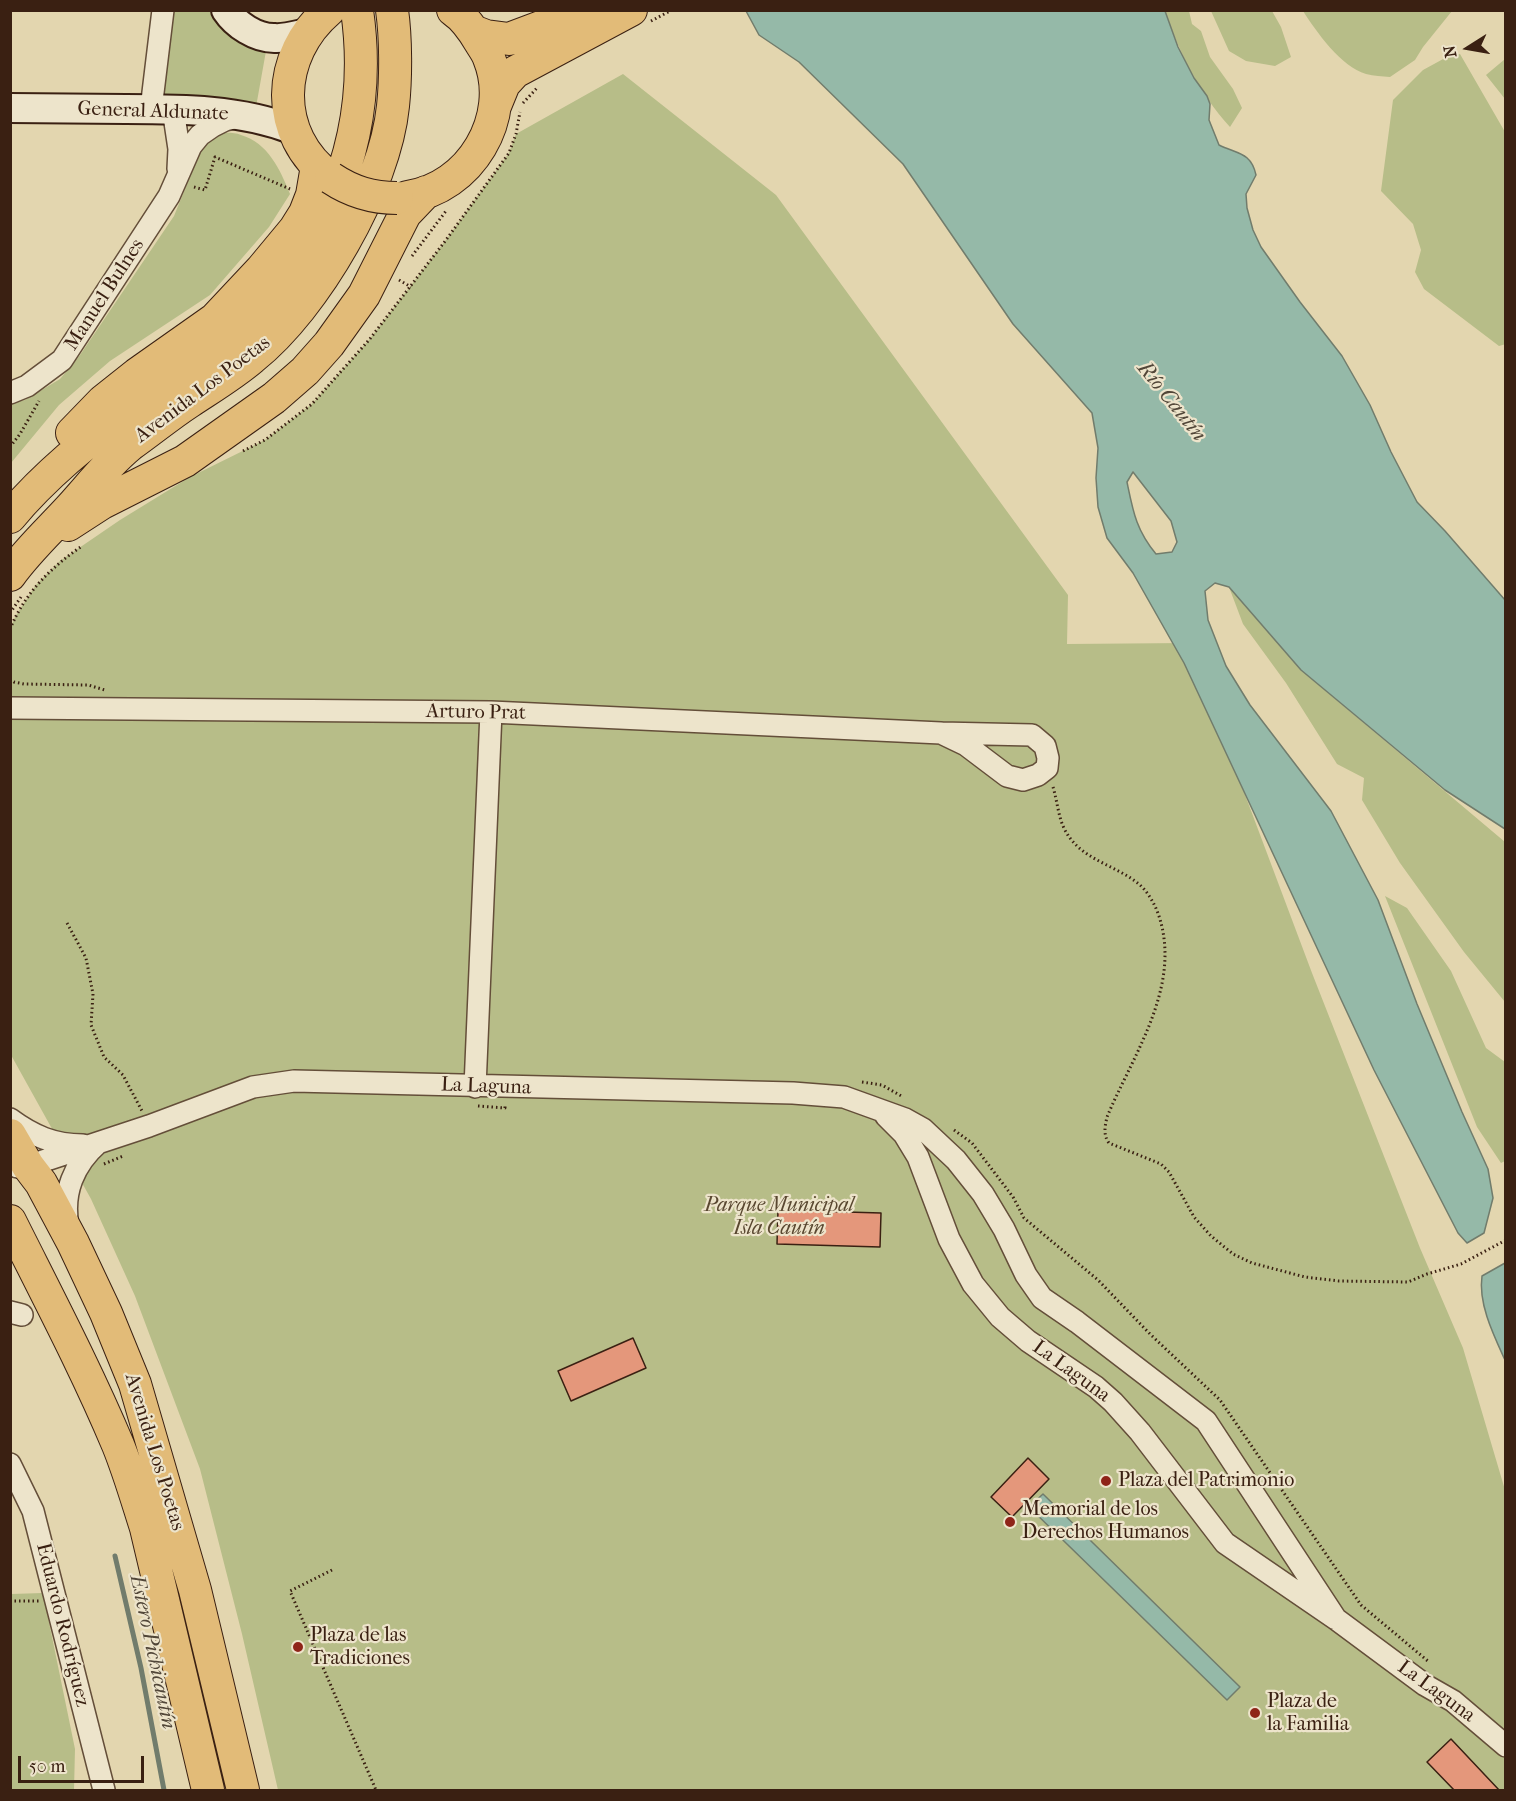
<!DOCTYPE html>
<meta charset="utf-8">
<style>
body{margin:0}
#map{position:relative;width:1516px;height:1801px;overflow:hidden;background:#e3d6af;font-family:"IM FELL French Canon",serif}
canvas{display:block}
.frame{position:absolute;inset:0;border:12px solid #3a2012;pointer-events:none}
.north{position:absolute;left:1438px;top:18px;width:60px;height:60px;-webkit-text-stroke:4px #ede4cb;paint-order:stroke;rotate:259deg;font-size:16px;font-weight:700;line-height:24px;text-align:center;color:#3a2012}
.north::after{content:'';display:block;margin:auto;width:21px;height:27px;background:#3a2012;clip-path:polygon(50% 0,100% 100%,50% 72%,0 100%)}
.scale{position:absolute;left:18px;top:1756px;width:126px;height:27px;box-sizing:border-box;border:3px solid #3a2012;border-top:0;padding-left:8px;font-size:18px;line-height:21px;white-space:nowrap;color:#3a2012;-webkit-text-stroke:4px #ede4cb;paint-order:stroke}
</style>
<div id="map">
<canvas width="1516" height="1801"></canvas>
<div class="frame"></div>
<div class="north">N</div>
<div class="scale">50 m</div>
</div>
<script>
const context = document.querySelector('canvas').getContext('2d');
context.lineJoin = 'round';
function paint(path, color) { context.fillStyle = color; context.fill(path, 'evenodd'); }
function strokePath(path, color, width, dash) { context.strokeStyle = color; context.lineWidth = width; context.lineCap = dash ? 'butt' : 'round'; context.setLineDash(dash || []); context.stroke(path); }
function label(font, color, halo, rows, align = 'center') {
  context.font = font + ' "IM FELL French Canon",serif'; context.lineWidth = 4.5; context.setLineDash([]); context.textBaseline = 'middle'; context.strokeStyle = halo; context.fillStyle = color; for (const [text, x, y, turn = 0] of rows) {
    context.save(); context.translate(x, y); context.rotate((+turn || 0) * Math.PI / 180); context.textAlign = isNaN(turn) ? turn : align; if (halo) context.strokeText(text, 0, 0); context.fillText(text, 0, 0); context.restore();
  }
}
const green = new Path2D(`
 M170,11H210L223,26L266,51L256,107L225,98H159Z
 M1165,11H1189L1192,24L1201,31L1210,57L1233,89L1242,108L1230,127C1199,93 1180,54 1165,11Z
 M1211,11H1272L1281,27L1291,57L1275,66L1246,61L1229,51Z
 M1303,11H1452L1423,47L1415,60L1390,77C1382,76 1374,76 1366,74C1341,67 1316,31 1303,11Z
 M1460,54L1505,132L1506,344L1499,346L1424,289L1415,272L1421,250L1413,224L1381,191L1393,100L1423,70L1445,58Z
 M1505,59V99L1486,75Z
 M623,74L776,195L1068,595L1067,644L1188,643L1312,973L1420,1248L1463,1348L1505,1490V1790H278L242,1634L200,1469L135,1296L91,1199L11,1055L10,629L15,617L36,585L60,561L120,520L190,477L265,440L312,404L369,340L446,240L509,153L516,134Z
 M217,133C225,133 234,132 241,135C268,143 280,169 290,194L269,227L210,295L110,361L59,405L11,463V403L25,400L60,379L80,355L174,216L202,147Z
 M1229,587L1301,670L1505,842V1002L1464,952L1400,863L1362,800L1364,778L1337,764L1286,683L1243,624Z
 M1385,896L1407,908L1451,971L1486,1048L1505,1062V1161L1501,1163L1477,1127Z
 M43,1593L75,1749L74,1790H11V1594Z`);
const water = new Path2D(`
 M746,11H1165L1178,47L1194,78L1207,96L1210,104L1209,120L1219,145C1237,154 1251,152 1256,175L1246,194L1247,208L1253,230L1261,247L1300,302L1342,356L1370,405L1391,452L1417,502L1445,531L1505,600V829L1445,790L1301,670L1229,587L1215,583L1205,591L1208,620L1226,666L1250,705L1331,811L1378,900L1417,1004L1462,1112L1488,1169L1493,1198L1484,1233L1467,1243L1458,1233L1374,1070L1184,663L1133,573L1107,538L1098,507L1096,478L1098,448L1092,413L1013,324L903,164L799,62L759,35ZM1133,472L1171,521L1177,542L1172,552L1156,554C1136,530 1133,511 1127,482Z
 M1505,1263V1360C1494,1336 1478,1304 1482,1276Z
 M1043,1494L1240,1687L1227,1700L1029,1507Z`);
const stream = new Path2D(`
 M115,1556L141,1668L164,1790`);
const building = new Path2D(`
 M778,1210L881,1213L880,1247L777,1244Z
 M633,1338L646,1368L571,1401L558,1371Z
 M1028,1458L1049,1479L1012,1517L991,1497Z
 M1451,1739L1500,1791H1455L1427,1762Z`);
const path = new Path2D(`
 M651,21L672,10
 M523,103L537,88
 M194,187L205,190L215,157L290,189
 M412,256L446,211
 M399,280L411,287
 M10,447L20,434L39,401
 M243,451L265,440L312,404L369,340L446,240L509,153L516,134L520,112
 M10,613L21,597
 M10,629C25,593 50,568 82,546
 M10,679L14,682L24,684L88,685L105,690
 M1053,787C1057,800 1058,814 1063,826C1077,858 1110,863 1135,881C1148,890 1157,907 1161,923C1179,991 1132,1057 1107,1117C1105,1126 1103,1135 1109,1143L1161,1164L1169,1172L1194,1217L1211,1236L1233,1254L1252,1263L1305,1277L1339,1281L1408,1282L1427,1274L1461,1264L1506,1240
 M67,923L86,958L93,994L91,1025L104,1057L123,1075L142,1111
 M862,1082L882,1085L903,1097
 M478,1106L505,1108V1105
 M954,1130L972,1143L1013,1197L1024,1218L1098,1280L1151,1335L1220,1400L1361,1605L1429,1662
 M104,1164L123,1156
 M332,1570L290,1591L376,1790
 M10,1601H39`);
const street = new Path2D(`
 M151,109L163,10
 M173,109L179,149L178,169
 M10,393L27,386L62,360L169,196L191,146L200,135L213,126L225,120L238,117
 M10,708L491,712L941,733L966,745L1007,776L1023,780L1038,775L1047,768L1048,758L1045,746L1032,735L941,733
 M475,1087L491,712
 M886,1116L904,1134L918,1157L949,1239L973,1284L1000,1317L1028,1341L1096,1387L1113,1402L1140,1432L1225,1543L1336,1619L1425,1685L1453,1701L1506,1746
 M10,1119C33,1136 54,1145 83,1145
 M17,1167L28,1166L149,1126L253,1087L294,1081L793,1093L844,1097L905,1119L923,1129L956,1160L983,1194L1004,1229L1026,1275L1042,1298L1077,1322L1206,1421L1336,1619
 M68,1225C62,1193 74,1164 98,1143
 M10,1312L22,1315
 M10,1464L33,1511L104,1790`);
const secondary = new Path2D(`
 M226,10C236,25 256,38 274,38C285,39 297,35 307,33
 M10,108C49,108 87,109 126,109C182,109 240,109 294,130`);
const primary = new Path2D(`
 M329,10C276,55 272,135 331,178
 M473,31L486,36L509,39L586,10
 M495,106L504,84L515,72L631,10
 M407,197C470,189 513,117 489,58C487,52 483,47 480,42C473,30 465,18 453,10
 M72,433L103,401L137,374L215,319L261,270L295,229L305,213L312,195L317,166
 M10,517C48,471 99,431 147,397C167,383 188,371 208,356C317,273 377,149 357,10
 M68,525L102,503L185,461L274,398L305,371L329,344L364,295L405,214L426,192
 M10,575C28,550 50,530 71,507C90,486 108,463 130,445C150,431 169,415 189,402C210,388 232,375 252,358C316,307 385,187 393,106C396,78 396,38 392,10
 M10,1135L28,1166L41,1183L73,1243L106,1313L135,1384L195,1590L243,1790
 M10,1221C47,1295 86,1369 118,1445C129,1472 137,1500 146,1528L208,1790`);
const primaryBridge = new Path2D(`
 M331,178C352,192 372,198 397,198`);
const markers = [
 [1106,1481,6,"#8f2418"],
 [1010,1522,6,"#8f2418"],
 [298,1647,6,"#8f2418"],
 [1255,1713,6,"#8f2418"]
];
const streetNames = [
 ["General Aldunate",153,112,2],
 ["Manuel Bulnes",105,295,-57],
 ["Avenida Los Poetas",203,390,-37],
 ["Arturo Prat",476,713,1],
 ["La Laguna",486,1087,2],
 ["La Laguna",1071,1372,36],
 ["Avenida Los Poetas",154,1452,73],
 ["Eduardo Rodríguez",62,1625,76],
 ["La Laguna",1436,1692,36]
];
const parkNames = [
 ["Parque Municipal",779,1206],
 ["Isla Cautín",779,1229]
];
const poiNames = [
 ["Plaza del Patrimonio",1118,1481],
 ["Memorial de los",1022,1510],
 ["Derechos Humanos",1022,1533],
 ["Plaza de las",310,1636],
 ["Tradiciones",310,1659],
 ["Plaza de",1267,1702],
 ["la Familia",1267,1725]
];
const waterNames = [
 ["Río Cautín",1171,402,51],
 ["Estero Pichicautín",152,1652,78]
];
paint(green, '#b7bd88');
paint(water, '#95b9a8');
strokePath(water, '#717c6c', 1.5);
strokePath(stream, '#717c6c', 5);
paint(building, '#e4977b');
strokePath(building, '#3a2012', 1.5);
strokePath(street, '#644e39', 24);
strokePath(secondary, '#3a2012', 32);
strokePath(primary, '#3a2012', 34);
strokePath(path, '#3a2012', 3, [1.5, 3]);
strokePath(street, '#ede4cb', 21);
strokePath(secondary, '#ede4cb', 28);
strokePath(primary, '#e2bb78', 32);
strokePath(primaryBridge, '#3a2012', 34, []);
strokePath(primaryBridge, '#e2bb78', 32);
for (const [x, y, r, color] of markers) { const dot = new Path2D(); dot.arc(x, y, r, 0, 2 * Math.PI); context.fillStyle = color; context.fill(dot); strokePath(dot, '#ede4cb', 2); }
label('20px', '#3a2012', '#ede4cb', streetNames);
label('italic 20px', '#594730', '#ede4cb', parkNames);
label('20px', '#3a2012', '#ede4cb', poiNames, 'left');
label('italic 21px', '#514638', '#ede4cb', waterNames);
</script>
